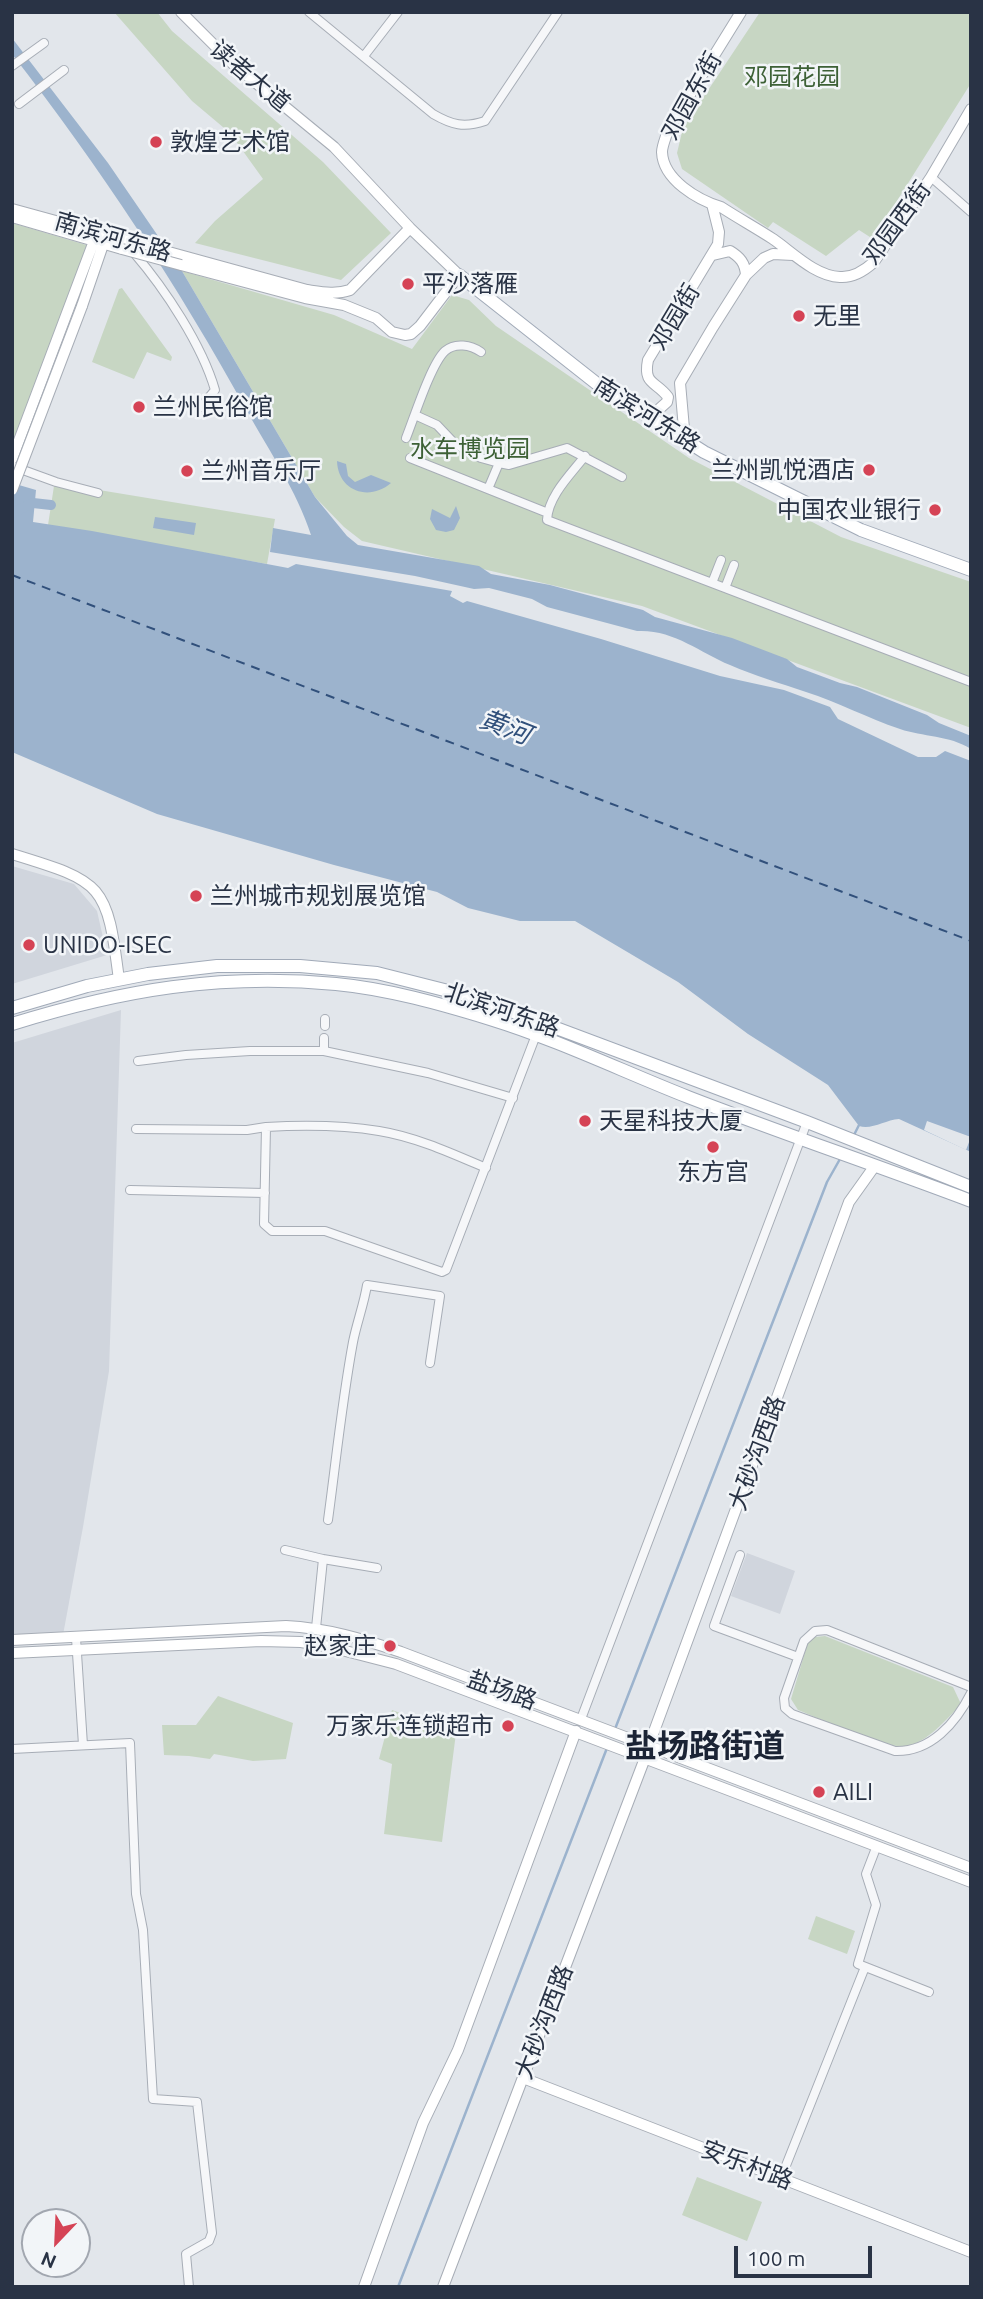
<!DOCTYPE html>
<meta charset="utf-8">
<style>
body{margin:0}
#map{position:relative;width:983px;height:2299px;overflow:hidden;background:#e2e6eb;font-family:Ubuntu,sans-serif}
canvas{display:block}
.frame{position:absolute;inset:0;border:14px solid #293345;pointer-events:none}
.north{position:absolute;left:21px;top:2208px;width:70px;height:70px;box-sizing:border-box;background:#f2f5f8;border:2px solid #a2a7b0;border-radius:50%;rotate:203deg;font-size:19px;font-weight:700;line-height:28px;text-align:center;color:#293345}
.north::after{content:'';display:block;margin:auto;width:24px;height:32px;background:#d54355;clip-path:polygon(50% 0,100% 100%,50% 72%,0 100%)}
.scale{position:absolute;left:734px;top:2246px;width:138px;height:32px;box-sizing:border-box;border:4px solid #293345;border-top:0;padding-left:9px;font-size:21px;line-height:24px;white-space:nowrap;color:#293345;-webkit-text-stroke:5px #f2f5f8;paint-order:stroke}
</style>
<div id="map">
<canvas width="983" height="2299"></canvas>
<div class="frame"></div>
<div class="north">N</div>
<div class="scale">100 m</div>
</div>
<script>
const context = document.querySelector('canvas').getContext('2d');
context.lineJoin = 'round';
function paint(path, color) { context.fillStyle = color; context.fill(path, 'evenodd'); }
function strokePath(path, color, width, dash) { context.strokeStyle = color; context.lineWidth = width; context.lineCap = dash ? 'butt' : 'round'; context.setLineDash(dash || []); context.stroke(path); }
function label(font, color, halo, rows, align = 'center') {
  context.font = font + ' Ubuntu,"Noto Sans SC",sans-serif'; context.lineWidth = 5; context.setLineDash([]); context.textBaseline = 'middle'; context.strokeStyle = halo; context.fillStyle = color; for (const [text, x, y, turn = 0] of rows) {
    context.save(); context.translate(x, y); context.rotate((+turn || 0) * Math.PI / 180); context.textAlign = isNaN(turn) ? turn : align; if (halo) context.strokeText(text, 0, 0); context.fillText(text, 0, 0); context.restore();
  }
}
const built = new Path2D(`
 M12,866L74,884L97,911L107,955L12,984Z
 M121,1010L109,1371L83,1527L63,1635L12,1636V1043Z
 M747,1553L795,1571L780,1614L731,1596Z`);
const green = new Path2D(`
 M114,12H157L172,31L323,162L391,233L341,280L195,243L215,221L263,179L230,133L192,101Z
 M760,12H971V83L873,239L859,230L826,256L773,222L768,228L682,169L677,153L683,128Z
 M12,223L93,247L12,451Z
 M182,271L334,315L412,349L452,295L469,300L496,326L689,458L841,537L971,582V728L642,606L362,541L344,527L315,497Z
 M122,288L172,357L171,361L147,352L134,379L92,362L119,289Z
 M54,486L98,493L99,490L275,519L267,564L48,525Z
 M825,1636L953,1687L961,1704C947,1719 927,1743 906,1746C885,1750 821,1719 798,1710L791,1699L808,1642L815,1637Z
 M218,1696L293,1723L286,1759L253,1761L214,1754L210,1759L189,1756L164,1755L162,1725H196Z
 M392,1710L456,1733L442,1842L384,1834L392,1764L379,1759Z
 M816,1916L855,1931L847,1954L808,1939Z
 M697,2177L762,2202L747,2241L682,2215Z`);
const water = new Path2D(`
 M12,38L108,163L182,271L315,497L347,536L358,545L479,566L491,574L550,585L643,610L655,617L732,638L787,659L797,667L840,683L857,687L927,715L939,723L971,736V749C949,735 923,737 900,729C867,718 838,702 806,692C780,683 755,676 730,665C699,652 673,629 637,631L547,607L532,599L489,588L474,589L415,576L270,552L273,528L311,535C297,491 269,451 247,411C178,286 100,167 12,54Z
 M337,461L346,464L348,476L355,482L371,475L391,483C369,502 338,491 337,461Z
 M12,483L36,490L33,522L92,531L288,568L296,564L452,591L450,596L463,603L467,601L601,639L720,676L784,690L830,707L838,719L918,757H936L945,751L971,761V1152L899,1119C885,1120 872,1130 859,1126L828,1085L748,1034L678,982L575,921H520L468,908L437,892L334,865L157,814L12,752Z
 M456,506L460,518L454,530L446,532L436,530L430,519L432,509L450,518Z
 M155,517L196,523L194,535L153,528Z`);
const pier = new Path2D(`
 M927,1121L971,1137L966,1150L924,1130Z`);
const stream = new Path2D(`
 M854,1135L860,1123
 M615,1729L827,1182L840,1159
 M398,2287L607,1748`);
const canal = new Path2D(`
 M12,513L33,503L51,505`);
const ferry = new Path2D(`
 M12,575L971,941`);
const street = new Path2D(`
 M309,12L433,114C452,125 464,128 485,121L558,12
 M364,56L398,12
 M12,66L44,43
 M19,104L64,70
 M931,177L971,212
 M134,253C165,289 202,345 215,390L201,407
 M415,415L437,425L455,444L481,458L499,463L509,465L567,448L622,477
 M406,438C414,418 431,364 445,351C455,342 471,345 481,352
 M585,456C571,474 548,496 547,520L971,682
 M410,458L548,513
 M12,466L56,482L98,493
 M488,489L499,463
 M712,583L721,560
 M725,588L734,565
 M325,1026V1019
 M324,1051V1038
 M138,1061L186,1055L250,1051H324L428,1073L513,1098
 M136,1129L247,1130L266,1127
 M486,1168C451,1153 416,1137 379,1131C342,1125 303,1125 266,1127L264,1224L272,1231H325L442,1272L446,1270L536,1035
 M130,1190L265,1193
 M328,1520C336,1461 342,1401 353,1342C357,1322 364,1304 367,1285L440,1296L430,1363
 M285,1550L323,1559
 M740,1555L714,1626L798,1657
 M316,1628L323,1559L377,1568
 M76,1638L83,1745
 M971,1687L827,1630L815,1631L804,1641L784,1698L785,1708L792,1714L895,1751C931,1752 956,1723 971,1693
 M581,1719L807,1122
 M12,1749L130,1743L136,1894L143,1930L153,2099L197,2102L212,2233L209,2241L186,2254L189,2287
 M876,1848L866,1874L876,1905L858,1964L929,1992
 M781,2178L865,1967`);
const secondary = new Path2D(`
 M741,12L668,130C666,137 662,146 662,152C663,180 698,200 721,207C738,218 756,228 773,239C792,252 815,276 840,277C853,278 864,271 874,262L931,177L971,109
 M12,209L307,290C321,292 336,295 350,290L410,228
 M12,217L122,249
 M713,255L730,251C740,257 745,263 746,275
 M181,265L305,298L344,305L376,318L392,332L405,335L411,334L420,326L459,275L410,228L334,147L233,64L181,12
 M82,306L105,239
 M649,418L667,402L668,397C656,381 643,385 648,360L718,244L719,232L712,204
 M685,440L680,383L713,327L746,275L764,258L773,254L793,255
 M12,459L97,233
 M12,854C104,882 107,884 119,980
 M12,1640L286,1626C326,1628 363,1639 401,1652L971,1868
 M12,1653L261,1641L301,1642L330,1647L396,1664L971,1882
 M649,1745L849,1202L874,1167
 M523,2078L971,2252
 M364,2287L423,2123L458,2050L576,1731
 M443,2287L645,1758`);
const primary = new Path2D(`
 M459,275L596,383L704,452L861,530L971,570
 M12,1008L87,986L148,974L217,966H300L377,973L476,998L807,1122L971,1187
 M12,1024C122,990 221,973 336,984C388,989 441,1004 490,1019C558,1040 622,1071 688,1097C781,1133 876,1165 971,1201`);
const secondaryBridge = new Path2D(`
 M122,249L181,265
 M12,490L82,306`);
const markers = [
 [156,142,7,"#d54355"],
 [408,284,7,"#d54355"],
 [799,316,7,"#d54355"],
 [139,407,7,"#d54355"],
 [869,470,7,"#d54355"],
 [187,471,7,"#d54355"],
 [935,510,7,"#d54355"],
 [196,896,7,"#d54355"],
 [29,945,7,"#d54355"],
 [585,1121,7,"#d54355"],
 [713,1147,7,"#d54355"],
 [390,1646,7,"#d54355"],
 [508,1726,7,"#d54355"],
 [819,1792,7,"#d54355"]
];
const streetNames = [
 ["读者大道",250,76,40],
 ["邓园东街",692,96,-61],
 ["邓园西街",897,223,-54],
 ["南滨河东路",113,237,16],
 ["邓园街",675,317,-59],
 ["南滨河东路",647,415,32],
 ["北滨河东路",502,1010,19],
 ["大砂沟西路",757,1453,-70],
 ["盐场路",502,1690,20],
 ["大砂沟西路",544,2022,-69],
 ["安乐村路",747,2165,21]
];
const parkNames = [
 ["邓园花园",792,77],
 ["水车博览园",470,449]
];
const poiNames = [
 ["敦煌艺术馆",170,142],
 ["平沙落雁",422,284],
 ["无里",813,316],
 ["兰州民俗馆",153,407],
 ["兰州凯悦酒店",855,470,"right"],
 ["兰州音乐厅",201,471],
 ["中国农业银行",921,510,"right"],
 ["兰州城市规划展览馆",210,896],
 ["UNIDO-ISEC",43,945],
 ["天星科技大厦",599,1121],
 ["东方宫",713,1172,"center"],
 ["赵家庄",376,1646,"right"],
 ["万家乐连锁超市",494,1726,"right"],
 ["AILI",833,1792]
];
const waterNames = [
 ["黄河",505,727,21]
];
const districtNames = [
 ["盐场路街道",705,1746]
];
paint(built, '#d0d5dd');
paint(green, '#c7d6c3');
paint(water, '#9cb3cd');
paint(pier, '#e2e6eb');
strokePath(stream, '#9cb3cd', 2.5);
strokePath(canal, '#9cb3cd', 10);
strokePath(ferry, '#31507b', 2, [9, 7]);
strokePath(street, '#a7adb6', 10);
strokePath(secondary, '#a7adb6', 12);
strokePath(primary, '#a1aab8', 14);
strokePath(street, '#f6f7f9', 8);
strokePath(secondary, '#fff', 10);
strokePath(primary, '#fff', 12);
strokePath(secondaryBridge, '#a7adb6', 12, []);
strokePath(secondaryBridge, '#fff', 10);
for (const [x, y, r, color] of markers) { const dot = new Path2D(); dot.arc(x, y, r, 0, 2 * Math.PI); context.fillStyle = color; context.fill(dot); strokePath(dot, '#f2f5f8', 2.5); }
label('24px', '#293345', '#f2f5f8', streetNames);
label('24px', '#3d6136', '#f2f5f8', parkNames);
label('24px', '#293345', '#f2f5f8', poiNames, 'left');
label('italic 26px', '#31507b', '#f2f5f8', waterNames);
label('bold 32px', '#1b2435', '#f2f5f8', districtNames);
</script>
